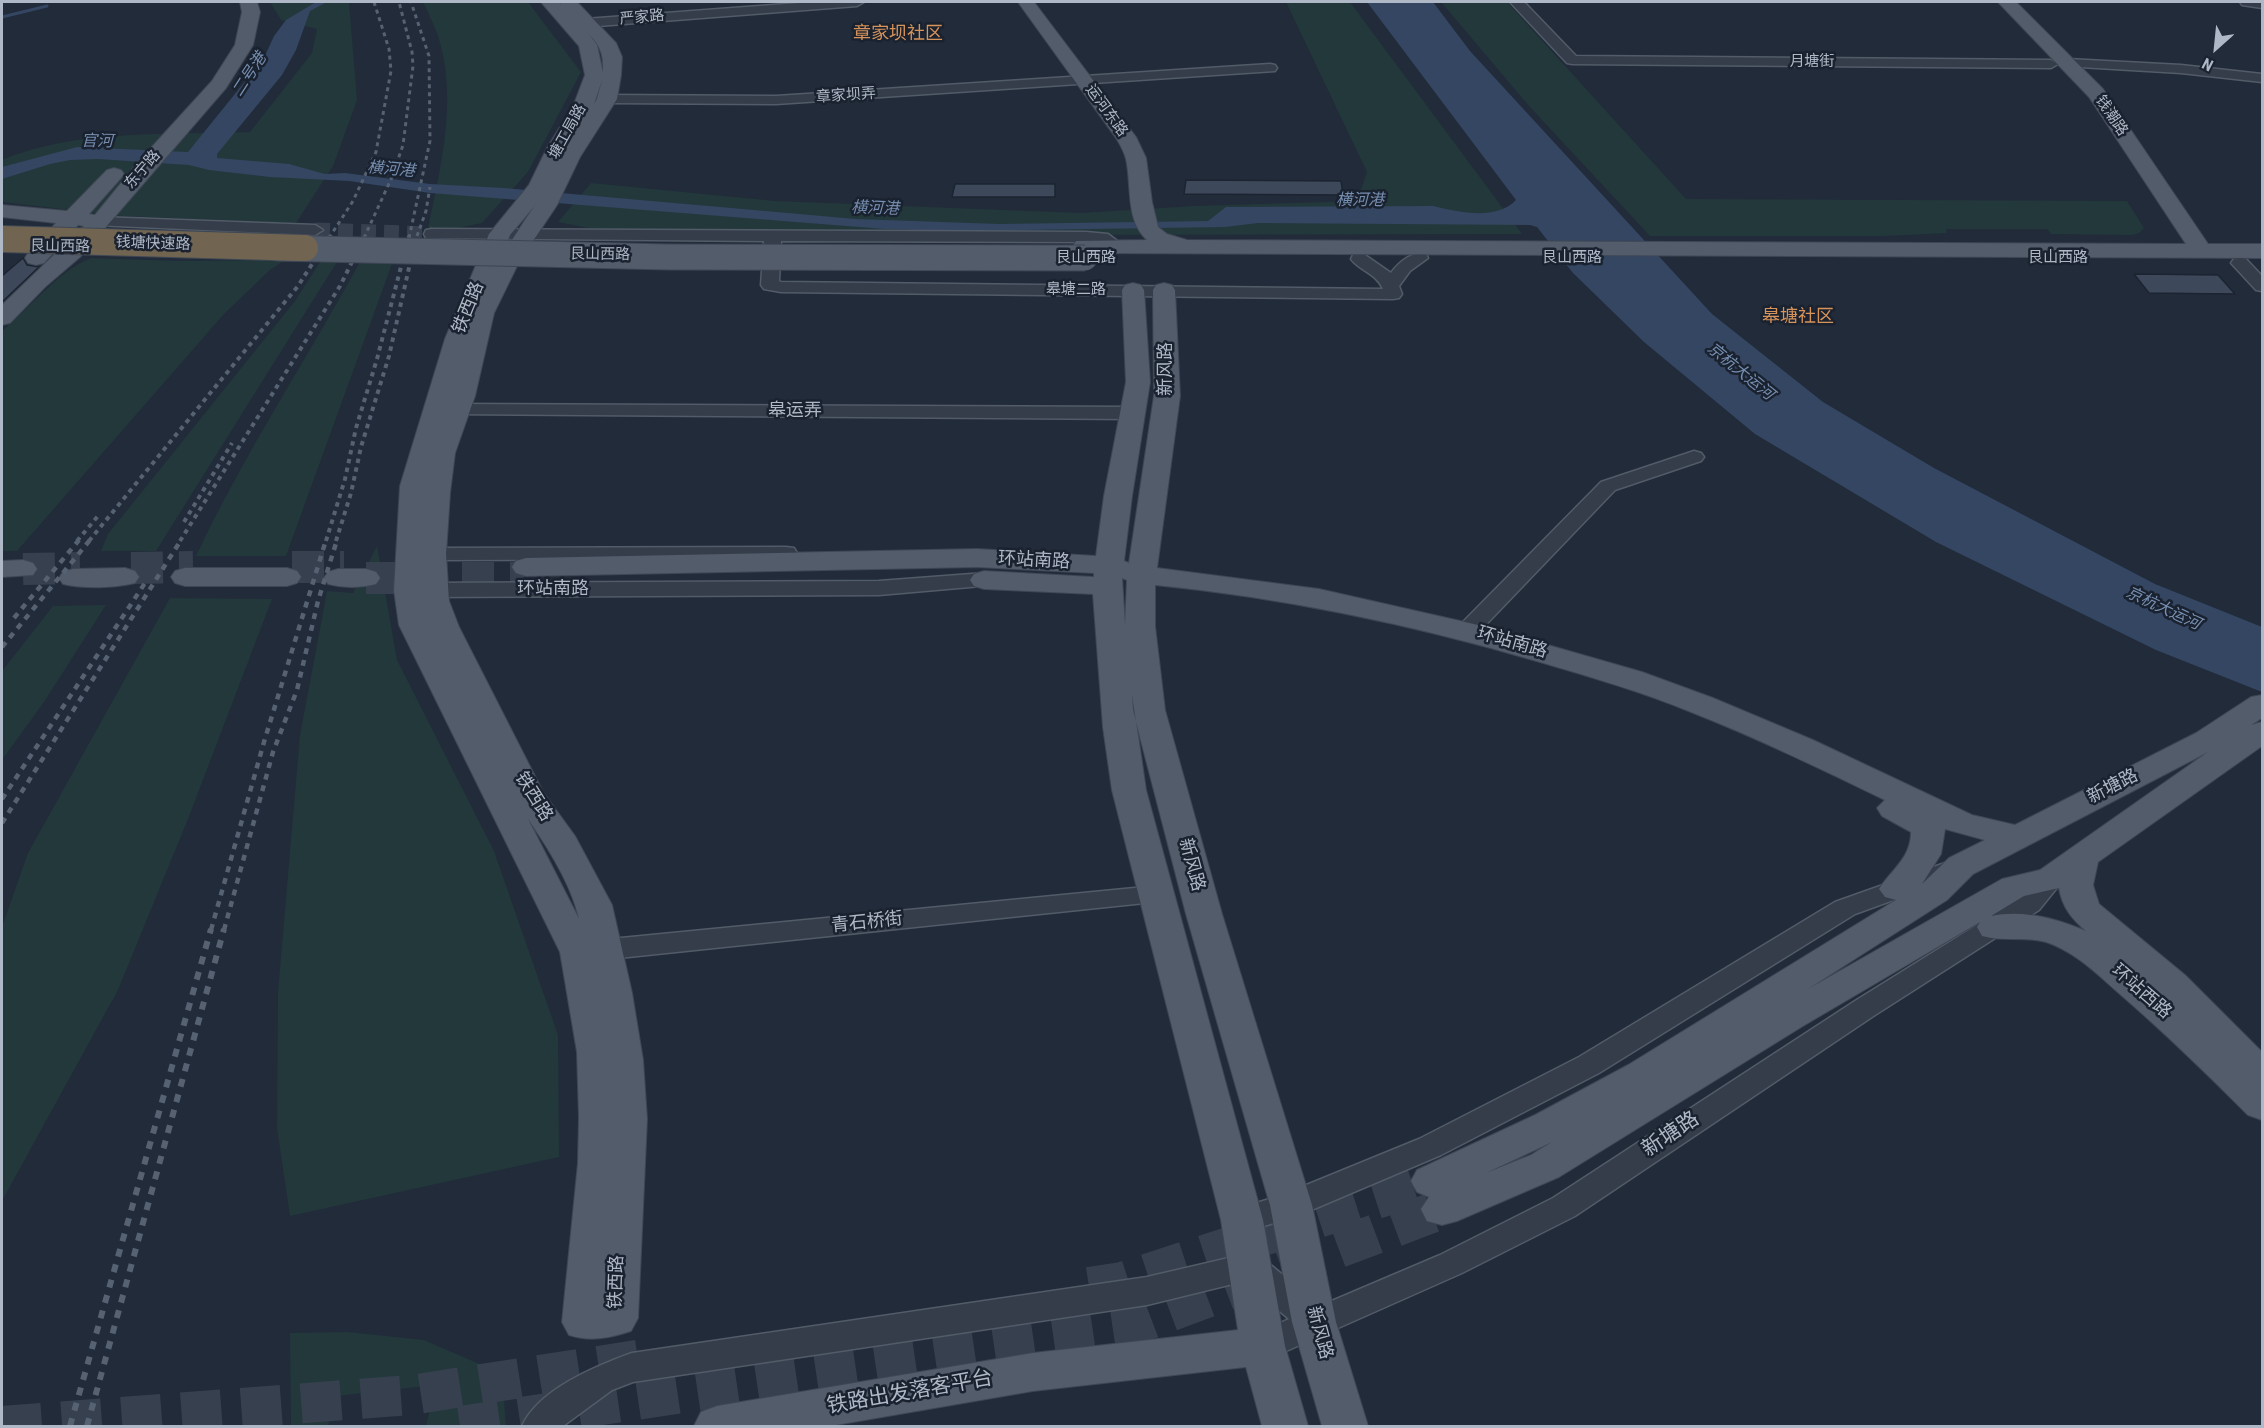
<!DOCTYPE html>
<meta charset="utf-8">
<style>
body{margin:0}
#map{position:relative;width:2264px;height:1428px;overflow:hidden;background:#212b3a;font-family:"Roboto Condensed",sans-serif}
canvas{display:block}
.frame{position:absolute;inset:0;border:3px solid #afb8c7;pointer-events:none}
.north{position:absolute;left:2186px;top:18px;width:60px;height:60px;-webkit-text-stroke:4px #1a222f;paint-order:stroke;rotate:207deg;font-size:16px;font-weight:700;line-height:24px;text-align:center;color:#afb8c7}
.north::after{content:'';display:block;margin:auto;width:21px;height:27px;background:#afb8c7;clip-path:polygon(50% 0,100% 100%,50% 72%,0 100%)}
</style>
<div id="map">
<canvas width="2264" height="1428"></canvas>
<div class="frame"></div>
<div class="north">N</div>
</div>
<script>
const context = document.querySelector('canvas').getContext('2d');
context.lineJoin = 'round';
function paint(path, color) { context.fillStyle = color; context.fill(path, 'evenodd'); }
function strokePath(path, color, width, dash) { context.strokeStyle = color; context.lineWidth = width; context.lineCap = dash ? 'butt' : 'round'; context.setLineDash(dash || []); context.stroke(path); }
function label(font, color, halo, rows, align = 'center') {
  context.font = font + ' "Roboto Condensed","Noto Sans SC",sans-serif'; context.lineWidth = 5; context.setLineDash([]); context.textBaseline = 'middle'; context.strokeStyle = halo; context.fillStyle = color; for (const [text, x, y, turn = 0] of rows) {
    context.save(); context.translate(x, y); context.rotate((+turn || 0) * Math.PI / 180); context.textAlign = isNaN(turn) ? turn : align; if (halo) context.strokeText(text, 0, 0); context.fillText(text, 0, 0); context.restore();
  }
}
const green = new Path2D(`
 M270,2H349L357,100L333,166L296,223L122,216L2,202V160C74,129 171,135 250,132L312,53L317,29L281,20Z
 M423,2H528L581,72L528,172L482,223L458,228H428C441,166 458,98 438,36C434,24 428,13 423,2Z
 M1286,2H1350L1522,234L1052,235L603,231L558,222L591,183L775,201L1081,213L1194,206L1357,201L1367,172Z
 M1441,2H1507L1686,199L2127,201L2144,228L2139,233L2132,235L2051,234L2047,229H1946L1947,233L1885,236H1650L1529,106Z
 M91,258L179,261L285,260L270,270L224,314L17,551H2V331C30,308 58,271 91,258Z
 M361,260L393,261L286,556H196C244,454 307,359 361,260Z
 M320,262H337L156,551H101L108,534L295,301Z
 M377,546L397,660L494,851L558,1035L559,1157L290,1216L277,1128L278,992L300,735L327,591L353,593Z
 M170,598L272,599L188,819L118,990L2,1201V927L28,853Z
 M106,605L44,702L2,760V671L53,606Z
 M347,1332L424,1340L491,1369L499,1374L503,1388L506,1426H426L436,1385L336,1396L328,1426H291L290,1333Z`);
const water = new Path2D(`
 M316,2H327L310,11L296,50L282,75L217,154V158L289,164L325,174L345,173L430,184L504,188L856,219L999,224L1208,221L1226,207L1433,206C1459,212 1496,221 1516,200L1367,2H1433L1470,51L1712,314L1823,402L1934,468L2155,584L2262,627V692L2156,650L1936,542L1755,434L1644,342L1573,273L1537,227L1530,225L1258,223L1225,227L954,231L884,229L430,193L349,181L270,177L209,170L189,165L98,159L70,160L50,164L2,179V167L77,147L188,152L264,58L274,36L286,20Z`);
const stream = new Path2D(`
 M2,17L47,6`);
const building = new Path2D(`
 M1186,180L1341,181L1343,195L1184,194Z
 M955,184H1055V197H952Z
 M23,258L27,265L39,267L2,302V276Z
 M2134,274L2218,275L2235,294L2149,293Z`);
const minorTunnel = new Path2D(`
 M315,230L432,234`);
const majorTunnelFar1 = new Path2D(`
 M292,567H344
 M131,568L193,567
 M23,569L80,568
 M366,578H524`);
const majorTunnel = new Path2D(`
 M1089,1287L1122,1282L1431,1181
 M2,1426L411,1395L643,1359
 M460,1426L1129,1327L1442,1209`);
const minor = new Path2D(`
 M813,2H864L857,6L572,28L565,24L572,20Z
 M1510,2H1524L1576,56L2051,60L2058,64L2051,68L1572,64L1567,63Z
 M2240,2H2262V8L2242,5Z
 M2068,59L2181,65L2262,74V82L2181,73L2063,66L2061,63Z
 M1270,64L1275,65L1277,68L1275,71L776,104L607,103L600,99L607,95L776,96Z
 M100,217L315,225L323,230L315,235L94,225L92,222L94,219Z
 M432,229L1086,232L1108,234L1124,246L1116,251L1098,243L1086,242L781,241L779,281L781,282L1383,289C1376,273 1360,271 1351,259L1353,255H1365L1391,273C1399,262 1412,251 1426,254L1428,258L1410,271L1399,286L1402,294L1399,298L1393,299L781,292L764,289L761,285L764,241L426,238L424,234L426,230Z
 M2240,258L2246,259L2262,276V291L2256,290L2231,263L2234,259Z
 M456,404L1134,407L1141,409L1144,413L1141,417L1134,419L449,414L446,410L449,406Z
 M1694,451L1701,453L1704,457L1701,461L1615,490L1475,636L1467,638L1459,636L1456,631L1459,626L1601,482Z
 M786,547L794,548L797,553L794,558L786,559L432,560L424,559L421,554L424,549L432,548Z
 M985,573L993,575L996,580L993,585L879,595L417,597L409,595L406,590L409,585L417,583L879,581Z
 M1959,858L1968,861L1972,867L1968,873L1855,914L1599,1073L1441,1155L1302,1214L1242,1233L1231,1229L1226,1220L1231,1211L1282,1195L1419,1139L1579,1057L1835,902Z
 M2051,870L2060,873L2064,879L2039,910L1875,1015L1575,1216L1462,1273L1275,1356L1263,1360L1251,1356L1246,1346L1251,1336L1289,1319L1245,1281L1147,1305L633,1382L612,1390L563,1426H522C539,1389 596,1366 632,1353L1147,1277L1250,1253L1261,1257L1320,1306L1440,1255L1553,1198L1855,1001L1985,920L2019,898L2042,873Z
 M1155,886L1164,889L1168,895L1164,901L590,961L580,958L576,951L580,944L590,941Z`);
const major = new Path2D(`
 M240,2H257L260,12L253,45L226,88L80,257L45,287L10,323L2,325V305L84,226L78,225L44,263L36,265L28,263L25,258L28,253L56,223L2,217V205L67,211L107,170L114,168L121,170L124,174L121,178L89,214L95,215L139,161L212,81L235,45L242,12Z
 M541,2H558L561,4L560,2H577L616,43L622,57L621,75L617,99L580,157L557,205L519,262L494,313L475,396L455,453L450,493L446,554L449,601L459,627L543,792L575,836L612,905L632,993L643,1060L647,1119L638,1318L631,1331C610,1338 590,1342 569,1335L562,1322L578,1163L579,1118L577,1052L560,952L399,625L394,590L400,486L445,339L489,234L529,185L547,148L574,104L585,75L579,46ZM589,34C601,47 604,55 603,73L597,45ZM602,80L597,99L585,119L594,104ZM536,204L535,205L504,252L510,235ZM528,819C547,846 572,886 579,919Z
 M1018,2H1034L1136,137L1146,158L1152,202L1158,227L1167,234L1187,240L2186,244L2089,97L1998,2H2016L2103,89L2208,244H2262V258L1084,253L1076,251L1073,246L1076,241L1147,240C1125,220 1132,186 1126,159C1124,152 1120,144 1116,138Z
 M1133,283L1141,285L1144,290L1150,382L1132,496L1124,561L1129,563L1154,396L1153,290L1156,285L1164,283L1172,285L1175,290L1180,396L1157,568L1319,589L1478,625L1642,672L1713,698L1813,740L1972,815L2015,825L2196,733L2251,697L2262,695V718L2251,725L2262,722V746L2098,862L2093,885L2099,904L2185,975L2262,1052V1120L2248,1115C2207,1074 2165,1033 2121,995C2098,975 2076,952 2046,942C2025,936 2003,942 1982,936L1977,927L1980,922L1803,1026L1559,1177L1457,1221L1442,1225L1427,1221L1421,1209L1429,1197L1417,1192L1411,1181L1417,1170L1535,1115L1628,1065L1896,900L1885,897L1879,889C1892,869 1911,858 1911,832L1882,816L1877,808L1885,800C1821,769 1757,738 1691,712C1642,692 1591,677 1540,662C1414,625 1286,598 1155,585V626L1165,710L1222,914L1312,1205L1336,1322L1368,1426H1322L1292,1322L1270,1205L1186,914L1133,710L1132,694L1146,790L1263,1220L1285,1346L1308,1426H1262L1246,1367L1033,1391L830,1426H694L701,1412L717,1406L1033,1353L1238,1330L1221,1220L1112,790L1103,727L1093,594L984,589L974,586L970,580L974,574L984,571L1094,577V573L977,567L526,576L516,573L512,567L516,561L526,558L977,549L1096,556L1104,496L1126,382L1122,290L1125,285ZM1122,578L1127,580L1125,625ZM2208,752L2040,870L2002,879L1808,989L1947,900L1973,874ZM1945,829L1985,840L1949,858L1922,884L1941,854ZM2059,888C2062,907 2072,919 2086,931C2058,919 2023,909 1991,916L2024,896ZM1552,1142L1531,1155L1486,1173Z
 M23,560L33,563L37,569L33,575L2,577V561Z
 M125,568L135,571L139,577L135,583C114,588 84,589 63,584L59,578L63,572L73,569Z
 M185,568H287L297,571L301,577L297,583L287,586H185L175,583L171,577L175,571Z
 M338,569H366L376,572L380,578L376,584C361,588 343,588 328,584L324,578L328,572Z`);
const railFar3 = new Path2D(`
 M417,236L426,211L430,187
 M329,238L353,201L376,152L391,71L389,49L374,2
 M364,238L392,177L403,145L413,66L412,52L399,2
 M409,238L430,141L429,56L411,2`);
const railFar2 = new Path2D(`
 M184,522L232,443
 M77,541L98,516
 M89,541L298,286L330,236
 M180,541L340,286L365,236
 M326,541L345,479L356,428L377,359L409,236
 M336,541L351,493L361,447L389,356L411,259`);
const railFar1 = new Path2D(`
 M14,618L79,540
 M2,647L90,540
 M2,799L145,583
 M2,823L181,540
 M211,930L264,742L326,540
 M224,930L273,752L297,690L318,601L337,540`);
const rail = new Path2D(`
 M70,1426L211,929
 M87,1426L224,929`);
const majorBridge = new Path2D(`
 M276,248L668,257L1085,258`);
const highwayBridge = new Path2D(`
 M2,239L305,248`);
const farStreetnames = [
 ["严家路",642,18,-5],
 ["月塘街",1812,62],
 ["章家坝弄",846,96,-4],
 ["运河东路",1106,111,54],
 ["钱潮路",2111,116,56],
 ["塘工局路",568,132,-61],
 ["东宁路",143,170,-49],
 ["钱塘快速路",153,244,2],
 ["艮山西路",60,247,1],
 ["艮山西路",600,255,1],
 ["艮山西路",1086,258],
 ["艮山西路",1572,258],
 ["艮山西路",2058,258],
 ["皋塘二路",1076,290]
];
const farWaternames = [
 ["二号港",250,75,-57],
 ["官河",97,142,1],
 ["横河港",391,170,5],
 ["横河港",1360,201],
 ["横河港",875,209,2],
 ["京杭大运河",1740,372,39],
 ["京杭大运河",2163,609,25]
];
const farQuarternames = [
 ["章家坝社区",898,34],
 ["皋塘社区",1798,317]
];
const streetNames = [
 ["铁西路",469,308,-68],
 ["新风路",1166,369,-90],
 ["皋运弄",795,411],
 ["环站南路",1034,561,3],
 ["环站南路",553,589],
 ["环站南路",1512,643,16],
 ["新塘路",2113,787,-27],
 ["铁西路",533,797,58],
 ["新风路",1191,865,75],
 ["青石桥街",867,923,-6],
 ["环站西路",2141,992,41],
 ["铁西路",617,1282,-88],
 ["新风路",1319,1333,75]
];
const nearStreetnames = [
 ["新塘路",1671,1135,-34],
 ["铁路出发落客平台",910,1393,-10]
];
paint(green, '#23383b');
paint(water, '#344662');
strokePath(stream, '#344662', 3);
paint(building, '#3d495a');
strokePath(building, '#1c2431', 1.5);
strokePath(minorTunnel, '#36404f', 15, [15, 8]);
strokePath(majorTunnelFar1, '#36404f', 32, [32, 16]);
strokePath(majorTunnel, '#36404f', 40, [40, 20]);
strokePath(minor, '#525b68', 3);
strokePath(major, '#3e4654', 2);
paint(minor, '#353d4a');
paint(major, '#525c6b');
strokePath(railFar3, '#566172', 3, [4, 4]);
strokePath(railFar2, '#566172', 4, [4.5, 4.5]);
strokePath(railFar1, '#566172', 4.5, [6, 6]);
strokePath(rail, '#566172', 6, [8, 8]);
strokePath(majorBridge, '#3e4654', 27, []);
strokePath(highwayBridge, '#3f4855', 28, []);
strokePath(majorBridge, '#525c6b', 25);
strokePath(highwayBridge, '#716551', 26);
label('15px', '#afb8c7', '#1a222f', farStreetnames);
label('italic 16px', '#768eb0', '#1a222f', farWaternames);
label('18px', '#d6935b', '#1a222f', farQuarternames);
label('18px', '#afb8c7', '#1a222f', streetNames);
label('21px', '#afb8c7', '#1a222f', nearStreetnames);
</script>
